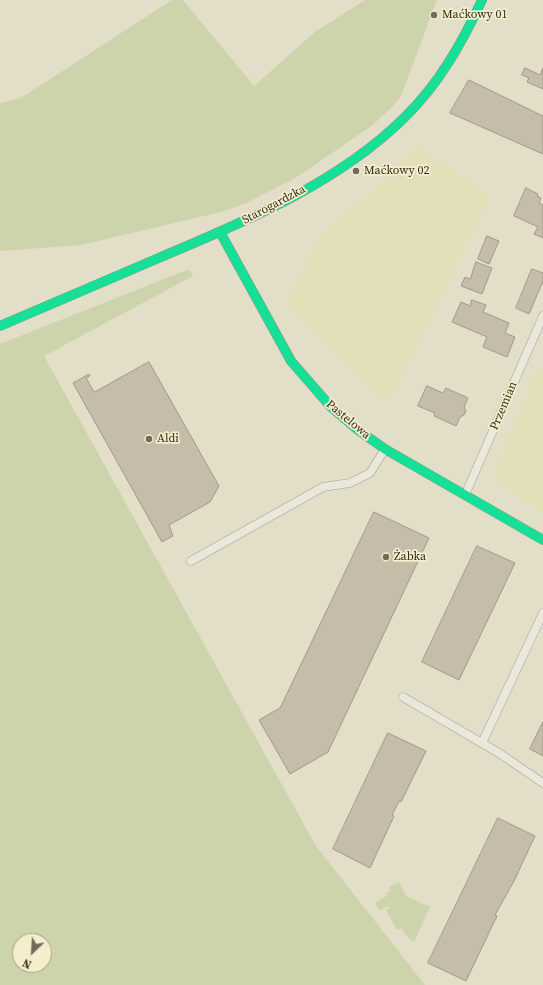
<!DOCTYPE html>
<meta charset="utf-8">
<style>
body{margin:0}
#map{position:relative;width:543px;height:985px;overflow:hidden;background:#e2dec8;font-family:"Source Serif 4",serif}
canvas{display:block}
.north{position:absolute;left:12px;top:933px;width:40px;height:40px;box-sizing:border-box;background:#f4eecd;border:1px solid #a7a086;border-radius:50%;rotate:205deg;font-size:11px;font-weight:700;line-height:16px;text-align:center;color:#342b1c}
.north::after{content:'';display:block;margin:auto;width:14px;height:18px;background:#716a58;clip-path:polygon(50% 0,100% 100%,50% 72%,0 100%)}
</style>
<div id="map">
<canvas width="543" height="985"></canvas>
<div class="north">N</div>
</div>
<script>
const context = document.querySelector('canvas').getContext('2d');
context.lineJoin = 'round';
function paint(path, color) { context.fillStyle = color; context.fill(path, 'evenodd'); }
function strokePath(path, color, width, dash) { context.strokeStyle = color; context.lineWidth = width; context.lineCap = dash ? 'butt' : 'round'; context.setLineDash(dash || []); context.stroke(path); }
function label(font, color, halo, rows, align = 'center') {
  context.font = font + ' "Source Serif 4",serif'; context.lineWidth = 3.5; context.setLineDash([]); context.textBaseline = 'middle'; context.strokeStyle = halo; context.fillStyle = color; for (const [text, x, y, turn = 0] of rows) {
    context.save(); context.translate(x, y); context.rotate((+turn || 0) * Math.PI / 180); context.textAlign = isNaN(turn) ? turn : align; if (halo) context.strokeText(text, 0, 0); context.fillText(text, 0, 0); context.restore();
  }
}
const farmland = new Path2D(`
 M417,146L491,195L387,405L287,303L322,231L390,177Z
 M537,369L543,372V514L499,484L494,471Z`);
const green = new Path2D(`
 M172,0H183L254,86L315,32L365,0H437L401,96L391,108L374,124L297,177L246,203L225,211L81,245L0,251V103L21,98Z
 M189,269L193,276L44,356L316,846L425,985H0V344ZM20,941H44V965H20Z
 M399,882L406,896L430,907L414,942L406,936L402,928L397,930L386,910L390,908L389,906L379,910L375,902L387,896L386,894L391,891L389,887Z`);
const building = new Path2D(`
 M525,68L540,75L543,68V89L527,82L529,78L522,75Z
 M469,80L543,116V154L450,113Z
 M526,188L538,194L537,196L541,198L539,203L543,205V238L534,234L538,227L514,216Z
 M487,236L499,241L489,264L478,259Z
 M476,262L492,268L482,294L461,286L465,277L470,279Z
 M532,269L543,273V281L529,314L516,308Z
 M472,300L486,305L483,312L509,323L505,333L515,337L507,357L483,347L487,337L452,322L461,302L470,306Z
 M149,362L219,486L210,502L169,525L173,536L162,542L73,383L89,374L90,376L86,378L94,392Z
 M427,386L443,393L446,388L468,398L464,407L466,411L464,415L460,417L456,426L434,416L435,413L418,406Z
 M374,512L429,538L328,752L290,774L259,720L280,708Z
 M477,546L515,563L459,680L422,662Z
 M543,722V756L530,749Z
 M388,733L426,751L401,802L399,801L392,815L394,816L370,868L333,849Z
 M498,818L535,836L514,881L495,915L497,916L466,981L428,963Z`);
const lane = new Path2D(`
 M465,495L543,316
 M191,561L323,487L350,483L370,473L385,449
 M403,697L499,753L543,783
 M482,743L543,613`);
const fast = new Path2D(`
 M220,232L291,361L331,407L358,430L385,449L543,540
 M0,326C54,303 107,280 161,257C246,221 337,184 404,118C439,84 462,43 482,0`);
const markers = [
 [434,15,4,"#716a58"],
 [356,171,4,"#716a58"],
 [149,439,4,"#716a58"],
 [386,557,4,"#716a58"]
];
const poiNames = [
 ["Maćkowy 01",442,15],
 ["Maćkowy 02",364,171],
 ["Aldi",157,439],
 ["Żabka",394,557]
];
const streetNames = [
 ["Starogardzka",274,205,-28],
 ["Przemian",504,406,-67],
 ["Pastelowa",348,420,40]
];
paint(farmland, '#e2dfb9');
paint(green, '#cdd3ab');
paint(building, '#c5bca9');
strokePath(building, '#a19988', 1);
strokePath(lane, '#a6a292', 9);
strokePath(fast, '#969182', 10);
strokePath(lane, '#eae7db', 8);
strokePath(fast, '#16e098', 9);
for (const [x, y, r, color] of markers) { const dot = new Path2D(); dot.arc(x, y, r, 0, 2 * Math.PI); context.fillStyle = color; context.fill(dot); strokePath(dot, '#f4eecd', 1.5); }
label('12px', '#342b1c', '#f4eecd', poiNames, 'left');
label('12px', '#342b1c', '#f4eecd', streetNames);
</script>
